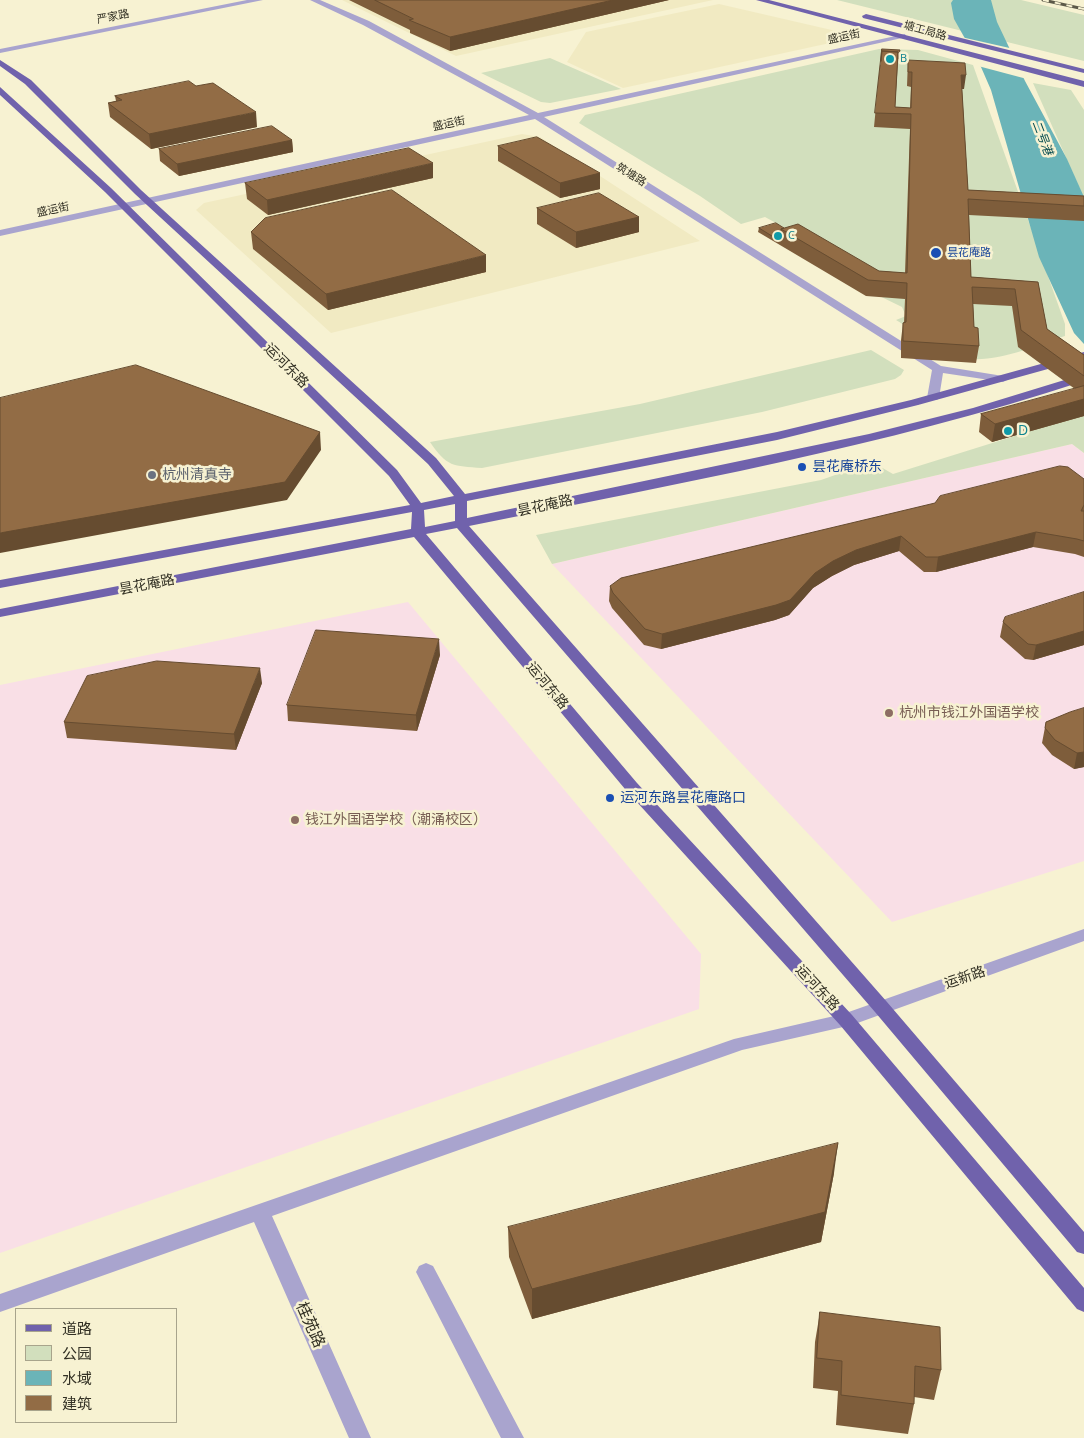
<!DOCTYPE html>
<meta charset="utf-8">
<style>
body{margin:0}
#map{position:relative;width:1084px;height:1438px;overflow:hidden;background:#f7f2d2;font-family:"Open Sans","Noto Sans SC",sans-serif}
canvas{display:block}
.legend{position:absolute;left:15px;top:1308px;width:162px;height:115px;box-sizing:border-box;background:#f7f2d2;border:1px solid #a8a48c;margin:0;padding:6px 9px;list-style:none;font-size:15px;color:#323024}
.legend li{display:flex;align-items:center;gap:10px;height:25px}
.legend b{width:25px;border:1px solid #a8a48c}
</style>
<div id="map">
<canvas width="1084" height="1438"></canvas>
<ul class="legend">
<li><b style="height:6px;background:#7062ac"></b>道路</li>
<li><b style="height:14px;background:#d2dfbd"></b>公园</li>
<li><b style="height:14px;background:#6bb4b8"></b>水域</li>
<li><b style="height:14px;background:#926c45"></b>建筑</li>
</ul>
</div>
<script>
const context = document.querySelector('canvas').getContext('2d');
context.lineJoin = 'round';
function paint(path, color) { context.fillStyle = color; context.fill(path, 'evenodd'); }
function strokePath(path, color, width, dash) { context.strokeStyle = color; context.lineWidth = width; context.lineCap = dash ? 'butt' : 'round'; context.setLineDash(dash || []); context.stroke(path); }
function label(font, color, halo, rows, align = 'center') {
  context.font = font + ' "Open Sans","Noto Sans SC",sans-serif'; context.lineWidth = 5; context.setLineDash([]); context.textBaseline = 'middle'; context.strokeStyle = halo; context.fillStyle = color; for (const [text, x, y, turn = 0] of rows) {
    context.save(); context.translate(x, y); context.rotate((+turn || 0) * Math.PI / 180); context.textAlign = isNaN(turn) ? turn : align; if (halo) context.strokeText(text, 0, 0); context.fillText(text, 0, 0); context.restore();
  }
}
const built = new Path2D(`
 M342,0H713L456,56Z
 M719,4L849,34L853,38L623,88L567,62L586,32Z
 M522,134L540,137L700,241L331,333L196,210L204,203Z`);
const education = new Path2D(`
 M1072,444L1084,453V861L892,922L552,564Z
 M408,602L701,954L699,1009L0,1253V685Z`);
const green = new Path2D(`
 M837,0H1021L1084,15V61Z
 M879,49L918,50L973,65L1065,324V336C1035,346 990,366 959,357C941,351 913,330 896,320L906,316L902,307L824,269L849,263L765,217L741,224L700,196L579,123L585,115Z
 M550,58L621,89L550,103L541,102L481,73Z
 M1033,83L1071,90L1084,110V198Z
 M871,350L904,370L901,375L895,379L762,412L482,468C453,466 447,467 430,442L640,404Z
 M1084,402V453L1072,444L552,564L536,535L821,480L872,462L893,474L1037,429Z`);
const water = new Path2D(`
 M953,0H991L997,22L1025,81L1067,159L1084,197V344L1074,333L1039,257L991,90L981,67L954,19L951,3Z`);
const pier = new Path2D(`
 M961,37L1014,49L1027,79L978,66Z`);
const minor = new Path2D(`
 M247,0H263L0,53V49Z
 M310,0H320L369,21L538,113L905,34L906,36L902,38L544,117L941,366L1003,376L1009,379L1003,382L943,373L939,398L937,400H929L927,398L932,370L535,119L0,236V230L529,115L363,25Z
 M1084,929V941L852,1025L742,1050L272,1216L371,1438H349L254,1222L0,1312V1294L734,1039L843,1014Z
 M426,1263L433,1266L524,1438H501L416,1272L419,1266Z`);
const major = new Path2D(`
 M756,0H769L1084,81V87Z
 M866,14L1084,69V73L863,18L862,16Z
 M0,60L31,80L141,190L436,458L465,494L777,432L911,400L1084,352V359L918,405L777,440L467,501V518L869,434L973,408L1084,374V381C884,447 675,484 469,526L887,1002L1084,1232V1254L1077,1252L875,1012L457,528L426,534L637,783L852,1015L1084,1288V1312L1077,1309L840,1025L625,789L414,537L0,617V609L411,529L412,512L0,588V580L410,505L389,476L105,192L0,95V87L111,188L397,470L421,503L454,496L428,464L135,194L25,84L0,66ZM455,504V521L425,527L424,510Z`);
const rail = new Path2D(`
 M1043,0L1084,9`);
const wall = new Path2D(`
 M349,0H669L450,51L410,33V30Z
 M900,50L898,62L895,107L910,108L911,87L907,86L908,60L964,89H962L968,190L1084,196V221L969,215L971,277L1038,282L1047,329L1084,355V416L992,442L979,432L981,414L1075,389L1018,347L1012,306L973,304L974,327L979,346L976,363L901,358V340L903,323L904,322L905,299L866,296L758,232L759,228H784L879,271L905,273L910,129L874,127L880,65Z
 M196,86L257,127L151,149L110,117L108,103L116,101L115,96Z
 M292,140L293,152L179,176L160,161L159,149Z
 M498,146L600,173V189L560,198L498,161Z
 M433,178L268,215L247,199L245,183Z
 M537,208L639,217V232L576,248L537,224Z
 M251,232L486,272L328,310L253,249Z
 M1084,479V557L1075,554L1033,547L936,572H924L899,551L854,565L832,576L813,588L789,615L775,620L661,649L644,645L612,608L609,601L610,586Z
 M1084,592V645L1033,660L1025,659L1000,637L1003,622Z
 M440,655L417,731L288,721L287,705Z
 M262,683L236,750L67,738L64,722Z
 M1084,708V767L1074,769L1052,755L1042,743L1046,722Z
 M834,1173L821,1242L532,1319L509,1257L508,1227Z
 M820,1312L941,1370L934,1400L914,1397V1404L908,1434L836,1425L838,1391L813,1388L815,1342Z`);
const shadedWall = new Path2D(`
 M613,0H669L450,51V37Z
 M961,75H966L964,89H959Z
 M256,112L257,127L151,149L149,134Z
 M292,140L293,152L179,176L177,164Z
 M433,163V178L268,215L267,200Z
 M600,173V189L560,198V183Z
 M639,217V232L576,248V232Z
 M486,255V272L328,310L326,294Z
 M1084,399V416L992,442L995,424Z
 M320,432L321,450L287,500L0,553V533Z
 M1036,532L1033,547L936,572L938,557Z
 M901,536L899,551L854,565L832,576L813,588L789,615L775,620L661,649L662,634L833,561L856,550Z
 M1084,631V645L1033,660L1036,645Z
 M439,639L440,655L417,731L416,715Z
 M260,668L262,683L236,750L234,734Z
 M1084,752V767L1074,769L1077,753Z
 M838,1143L834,1173L821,1242L532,1319V1289Z`);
const building = new Path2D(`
 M375,0H613L450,37L409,20L413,19Z
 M882,49L900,50L898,59V52L882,51L881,61Z
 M882,51L898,52L895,107L911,108L912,72H908V60L965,63L966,75H961L968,190L1084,196V206L968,199L971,277L1038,282L1047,329L1084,355V376L1021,330L1015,289L972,287L974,327L978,328L979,346L903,341V323L906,322L907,283L868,280L781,229L798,224L879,271L907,273L911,114L875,113Z
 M189,81L196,86L213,83L256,112L149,134L108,103L122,100L115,96Z
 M272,126L292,140L177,164L159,149Z
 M537,137L600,173L560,183L498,146Z
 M409,148L433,163L267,200L245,183Z
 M392,190L486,255L326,294L251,232L265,218Z
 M599,193L639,217L576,232L537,208Z
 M776,223L784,228L781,229L780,241L759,228Z
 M136,365L320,432L285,482L0,533V398Z
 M1084,386V399L995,424L981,414Z
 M1060,466L1068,467L1084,479V505L1081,511H1084V541L1077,539L1036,532L938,557H926L901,536L856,550L833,561L815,573L790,600L776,605L662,634L645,629L613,593L610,586L621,578L935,503L940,496Z
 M1084,592V631L1036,645L1028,644L1003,622L1005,617Z
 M316,630L439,639L416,715L287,705Z
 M157,661L260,668L234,734L64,722L87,676Z
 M1084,708V752L1077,753L1055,740L1045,728L1046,722L1070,712Z
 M838,1143L825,1212L532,1289L508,1227Z
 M820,1312L940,1327L941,1370L915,1366L914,1404L841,1395L842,1361L817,1358Z`);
const markers = [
 [890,59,5,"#0f9aa8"],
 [778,236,5,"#0f9aa8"],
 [936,253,6,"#1a4fb4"],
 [1008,431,5,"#0f9aa8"],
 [802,467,5,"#1a4fb4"],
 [152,475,5,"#6b7280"],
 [889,713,5,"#8d6e63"],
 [610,798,5,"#1a4fb4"],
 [295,820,5,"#8d6e63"]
];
const farStreetnames = [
 ["严家路",113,17,-11],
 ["塘工局路",925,31,16],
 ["盛运街",844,37,-12],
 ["盛运街",449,124,-12],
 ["筑塘路",631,175,32],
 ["盛运街",53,210,-12]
];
const farCulturenames = [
 ["B",900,59],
 ["C",788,236]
];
const farTransitnames = [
 ["昙花庵路",947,253]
];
const farWaternames = [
 ["二号港",1042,138,69]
];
const streetNames = [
 ["运河东路",286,366,45],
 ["昙花庵路",545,506,-12],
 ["昙花庵路",147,585,-11],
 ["运河东路",547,686,50],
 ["运新路",965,978,-19],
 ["运河东路",817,988,47]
];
const cultureNames = [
 ["D",1018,431]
];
const transitNames = [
 ["昙花庵桥东",812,467],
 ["运河东路昙花庵路口",620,798]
];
const worshipNames = [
 ["杭州清真寺",162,475]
];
const educationNames = [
 ["杭州市钱江外国语学校",899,713],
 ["钱江外国语学校（潮涌校区）",305,820]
];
const nearStreetnames = [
 ["桂苑路",310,1325,66]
];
paint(built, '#f1eac2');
paint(education, '#f9dfe6');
paint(green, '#d2dfbd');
paint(water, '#6bb4b8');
paint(pier, '#f7f2d2');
paint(minor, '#a9a4ce');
paint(major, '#7062ac');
strokePath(rail, '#5c5949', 3);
strokePath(rail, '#f7f2d2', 2, [6]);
paint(wall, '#7e5d3b');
paint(shadedWall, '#664c30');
paint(building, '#926c45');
strokePath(building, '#664c30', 1);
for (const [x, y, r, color] of markers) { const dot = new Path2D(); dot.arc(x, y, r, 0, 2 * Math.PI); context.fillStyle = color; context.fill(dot); strokePath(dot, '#f7f2d2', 2); }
label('11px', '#323024', '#f7f2d2', farStreetnames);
label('11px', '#0d838f', '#f7f2d2', farCulturenames, 'left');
label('11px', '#164399', '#f7f2d2', farTransitnames, 'left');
label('italic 12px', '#054b4f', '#f7f2d2', farWaternames);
label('14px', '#323024', '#f7f2d2', streetNames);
label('14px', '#0d838f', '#f7f2d2', cultureNames, 'left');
label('14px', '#164399', '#f7f2d2', transitNames, 'left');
label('14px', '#5b616d', '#f7f2d2', worshipNames, 'left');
label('14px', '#785e54', '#f7f2d2', educationNames, 'left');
label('16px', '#323024', '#f7f2d2', nearStreetnames);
</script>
